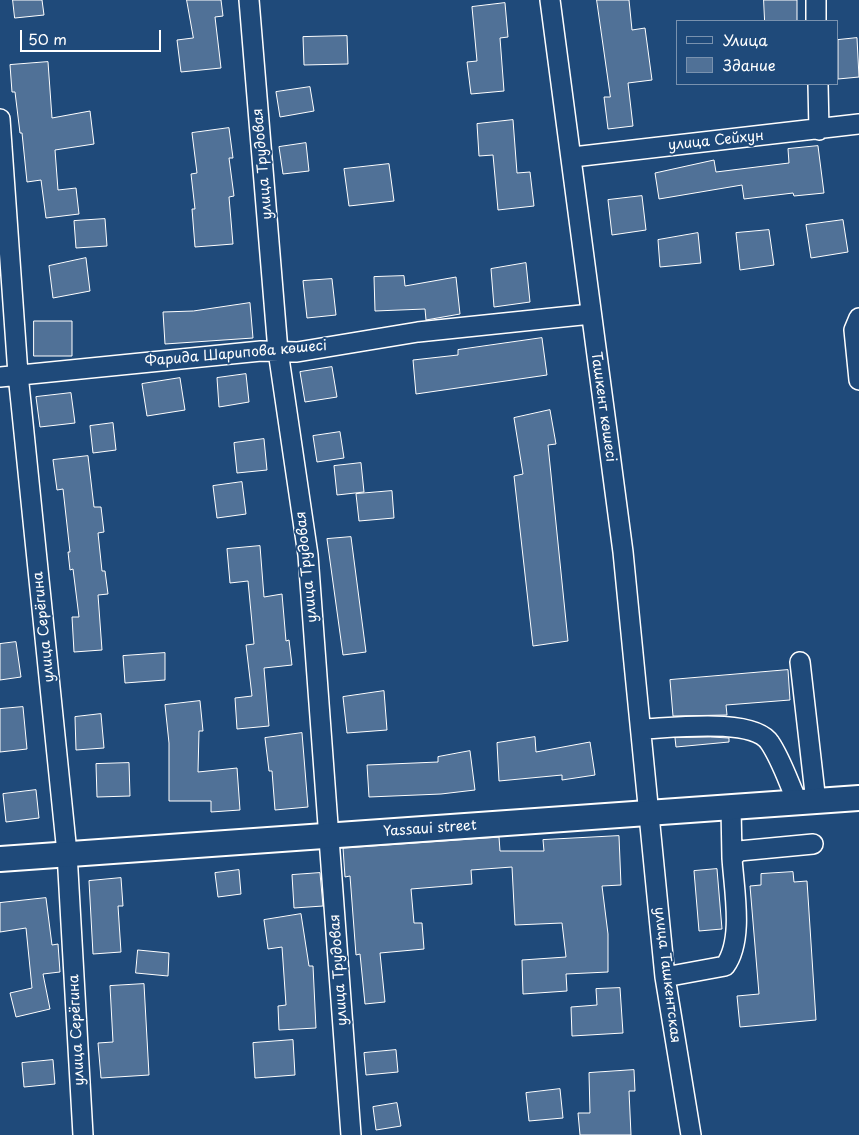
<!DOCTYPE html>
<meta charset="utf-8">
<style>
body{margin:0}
#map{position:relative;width:859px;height:1135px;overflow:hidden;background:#1f4a7a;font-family:"Playpen Sans",sans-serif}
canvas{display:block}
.legend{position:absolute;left:676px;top:20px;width:162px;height:65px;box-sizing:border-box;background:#1f4a7a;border:1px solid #7992af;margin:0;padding:6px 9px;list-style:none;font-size:15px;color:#fff}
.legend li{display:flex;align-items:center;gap:10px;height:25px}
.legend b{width:25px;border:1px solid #7992af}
.scale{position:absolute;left:20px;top:30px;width:141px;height:22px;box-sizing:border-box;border:2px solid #fff;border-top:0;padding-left:6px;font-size:15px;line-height:18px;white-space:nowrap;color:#fff;-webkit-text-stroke:4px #1f4a7a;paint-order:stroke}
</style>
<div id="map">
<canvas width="859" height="1135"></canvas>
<ul class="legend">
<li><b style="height:6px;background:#1f4a7a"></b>Улица</li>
<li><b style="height:14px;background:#507197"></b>Здание</li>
</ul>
<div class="scale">50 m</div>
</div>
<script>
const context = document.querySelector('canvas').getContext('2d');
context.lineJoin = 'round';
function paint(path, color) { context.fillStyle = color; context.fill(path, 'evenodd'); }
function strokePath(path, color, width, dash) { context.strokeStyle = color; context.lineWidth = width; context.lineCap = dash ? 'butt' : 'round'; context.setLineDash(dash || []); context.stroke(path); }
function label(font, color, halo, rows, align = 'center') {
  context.font = font + ' "Playpen Sans",sans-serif'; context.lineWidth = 4; context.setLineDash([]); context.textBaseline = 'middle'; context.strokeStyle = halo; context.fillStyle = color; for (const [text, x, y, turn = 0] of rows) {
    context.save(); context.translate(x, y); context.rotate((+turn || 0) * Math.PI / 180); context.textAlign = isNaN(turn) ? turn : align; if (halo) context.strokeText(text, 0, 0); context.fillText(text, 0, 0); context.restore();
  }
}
const building = new Path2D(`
 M13,0H42L44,15L15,18Z
 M187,0H221L223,16L215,17L221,68L181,72L177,40L193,38Z
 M597,0H629L632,30L645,28L652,80L628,83L633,126L608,129L604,97H610Z
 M764,0H797V21H765Z
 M505,3L508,37L500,38L504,91L471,94L467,62L477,61L472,7Z
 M347,36L348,64L304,65L303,37Z
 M857,38L859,77L838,79V40Z
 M48,62L52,118L90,111L94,144L55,150L58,190L76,188L79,214L46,218L41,180L27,182L22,133H20L15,92H12L10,65Z
 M310,87L314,111L280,117L276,92Z
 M513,120L517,173L530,172L534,206L498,210L493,155L479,156L477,124Z
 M229,128L233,158H229L234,196L229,197L233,244L195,247L192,209H195L191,174L197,173L192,133Z
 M306,143L309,171L283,174L279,147Z
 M818,146L824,193L794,196L793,193L744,199L742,185L659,199L655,173L714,160L716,172L789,163L788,149Z
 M389,164L394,201L349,206L344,169Z
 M642,196L646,230L612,235L608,200Z
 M105,219L107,246L76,248L74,221Z
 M843,220L848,252L811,258L806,225Z
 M769,230L774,265L740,270L736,233Z
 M698,233L701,263L660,267L658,240Z
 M86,258L90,291L53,298L49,266Z
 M526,263L530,302L494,307L491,269Z
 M404,276L405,286L456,277L460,314L426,320L425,309L375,311L374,277Z
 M332,279L336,315L307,318L303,281Z
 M250,303L253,338L165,344L163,312L193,311Z
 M34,321H72V356H34Z
 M542,338L547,375L416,394L413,360L458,355V350Z
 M332,367L337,397L305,402L300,372Z
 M246,374L249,402L219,407L217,378Z
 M180,378L185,410L147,416L142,384Z
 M71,393L75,423L40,427L36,397Z
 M550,410L556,444L548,445L568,641L533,646L514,476L523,474L514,418Z
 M113,423L116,450L93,453L90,426Z
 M340,432L344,458L317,462L313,436Z
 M264,439L267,470L237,473L234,443Z
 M88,456L94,507H101L104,532L98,533L102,571H105L108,594L98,595L102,650L74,652L72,617H79L73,569L70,570L68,552H70L63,489L57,490L53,460Z
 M361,463L364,492L337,495L334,466Z
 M242,482L246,514L217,518L213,486Z
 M392,491L394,518L359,521L356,494Z
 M351,537L366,652L343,655L327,539Z
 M260,546L264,597L282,594L286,641L289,640L292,665L264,668L269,726L237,729L235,698L252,696L246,645L254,644L248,581L230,583L227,549Z
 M16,642L21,677L0,680V644Z
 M165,653V680L125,683L123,656Z
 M788,670L790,700L726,705L727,715L673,716L670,680Z
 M384,691L387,730L347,733L343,697Z
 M200,701L203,731H199L198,772L237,768L240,810L211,812V801H169V743L165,705Z
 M23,707L27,749L0,752V709Z
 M101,714L104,748L76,750L75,717Z
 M302,733L308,807L275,810L272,771H269L265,738Z
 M535,737L536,752L590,742L595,775L562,780V775L499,781L497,743Z
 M711,737L729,738V742L676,747L675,738Z
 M470,751L475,790L441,794L369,797L367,765L438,762V757Z
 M129,763L130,796L97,797L96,764Z
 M36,790L39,818L6,822L3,794Z
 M619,836L621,885L602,886L608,934V972L566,974L567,991L523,994L522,960L566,957L562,923L515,925L512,867L471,870L472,884L411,889L414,923H422L424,949L380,953L385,1002L365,1004L360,954L356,955L350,876L345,877L343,848L499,837L500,851H544L543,840Z
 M717,869L722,929L699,931L694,871Z
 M239,870L241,894L218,897L215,873Z
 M793,872L794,882L807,881L816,1020L740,1027L737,996L759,994L750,886L761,885V874Z
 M320,873L323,906L294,908L292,875Z
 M121,878L123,906H118L121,952L93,954L89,881Z
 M46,898L52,945L58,944L60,972L43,974L50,1009L16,1017L10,993L32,988L26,928L0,932V903Z
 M301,914L309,966H313L316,1028L279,1030L278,1006L286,1005L282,947L268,949L264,920Z
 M138,950L169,953L168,976L136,973Z
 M144,984L149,1075L101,1078L98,1043L113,1042L110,986Z
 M620,988L623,1033L572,1036L571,1007L597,1005L596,989Z
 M293,1040L295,1075L255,1078L253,1043Z
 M396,1050L398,1072L366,1075L364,1053Z
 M53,1060L55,1084L24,1087L22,1063Z
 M634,1070L635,1091H629L631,1135H580L578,1113H590L589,1073Z
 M560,1089L563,1118L529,1121L526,1093Z
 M397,1103L401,1126L376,1130L373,1107Z`);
const minor = new Path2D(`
 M249,0L278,351L308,555L351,1135
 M550,0L623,552L665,977L691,1135
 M816,0V21
 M818,84L819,130
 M0,119L18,374L67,853L83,1135
 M573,157L859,124
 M859,318L854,330L859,380
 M0,377L261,351L297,352L418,332L591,314
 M800,662L816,802
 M641,729C671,728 754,717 770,743C782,761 789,784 798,803
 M731,808L732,858
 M665,977L725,966C744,940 734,890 732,858L739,851L813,844`);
const major = new Path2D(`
 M0,859L859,798`);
const streetNames = [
 ["улица Сейхун",716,141,-6],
 ["улица Трудовая",263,164,-95],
 ["Фарида Шарипова көшесі",236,354,-5],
 ["Ташкент көшесі",603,407,82],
 ["улица Трудовая",307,567,-96],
 ["улица Серёгина",44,627,-96],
 ["Yassaui street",430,829,-4],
 ["улица Трудовая",339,970,-94],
 ["улица Ташкентская",667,975,83],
 ["улица Серёгина",77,1030,-93]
];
paint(building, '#507197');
strokePath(building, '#fff', 1);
strokePath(minor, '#fff', 22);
strokePath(major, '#fff', 28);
strokePath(minor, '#1f4a7a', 19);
strokePath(major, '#1f4a7a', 24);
label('14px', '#fff', '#1f4a7a', streetNames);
</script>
